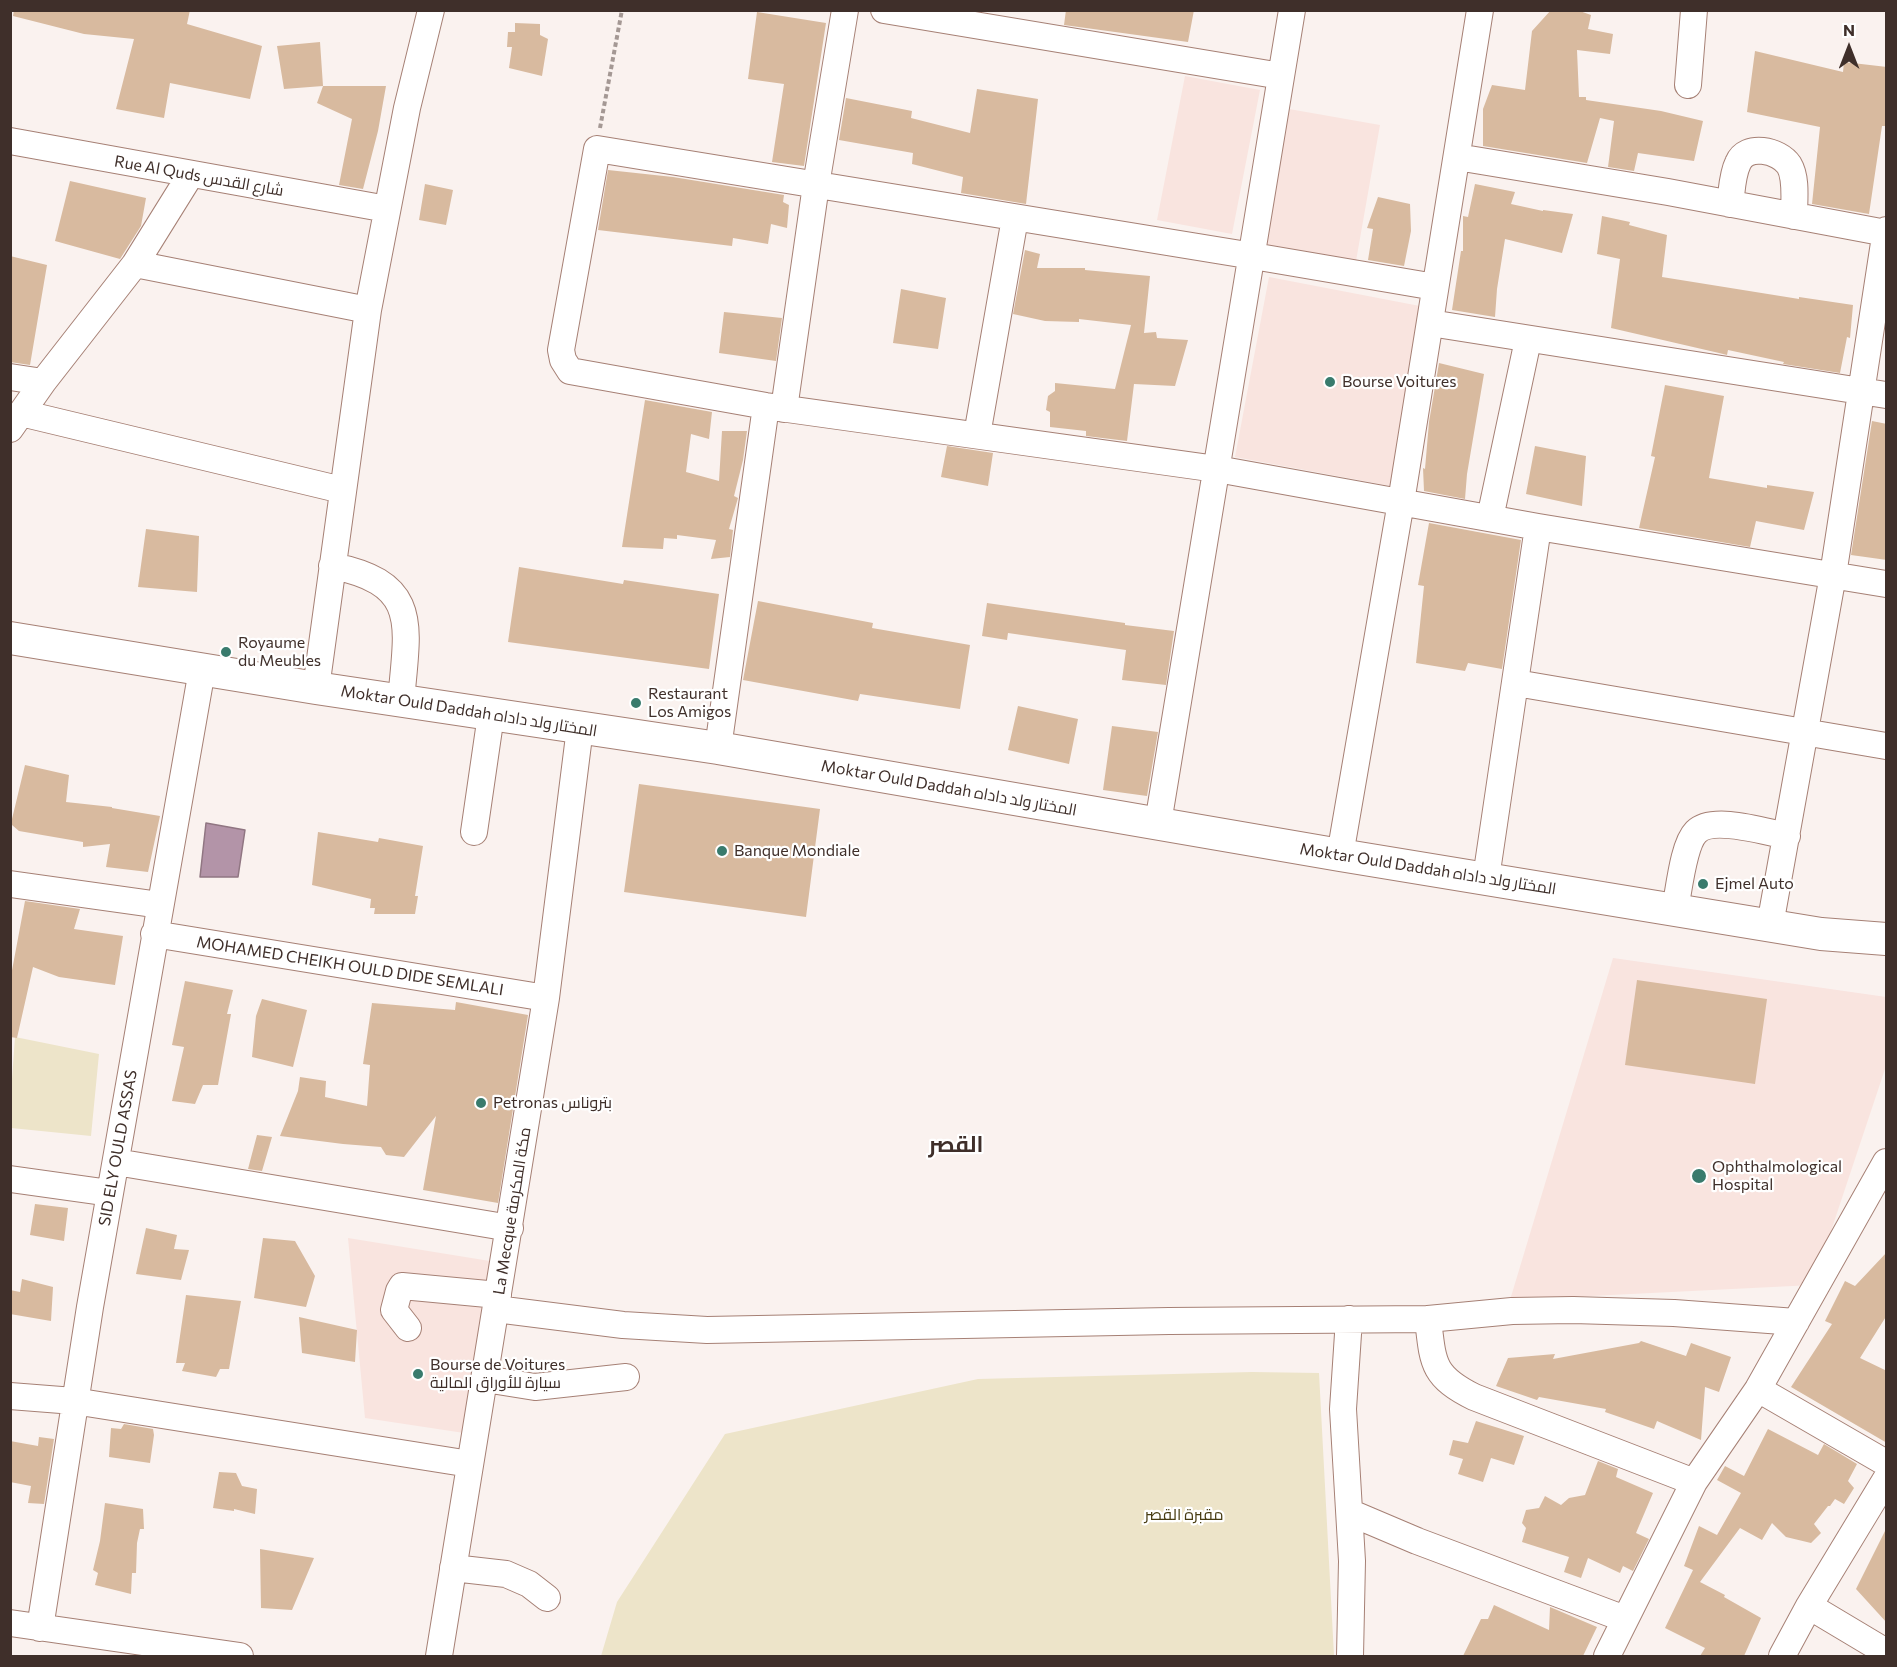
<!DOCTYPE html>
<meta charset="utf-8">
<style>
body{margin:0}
#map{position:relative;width:1897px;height:1667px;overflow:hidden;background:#faf2ef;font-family:Commissioner,sans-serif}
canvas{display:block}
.frame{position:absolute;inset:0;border:12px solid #3f2f2a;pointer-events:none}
.north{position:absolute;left:1819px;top:18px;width:60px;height:60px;-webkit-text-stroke:4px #fff;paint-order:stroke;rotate:0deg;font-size:16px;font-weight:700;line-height:24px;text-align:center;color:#3f2f2a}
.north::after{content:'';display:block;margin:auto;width:21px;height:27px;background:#3f2f2a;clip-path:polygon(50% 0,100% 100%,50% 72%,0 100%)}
</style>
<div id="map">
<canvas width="1897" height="1667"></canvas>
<div class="frame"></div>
<div class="north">N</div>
</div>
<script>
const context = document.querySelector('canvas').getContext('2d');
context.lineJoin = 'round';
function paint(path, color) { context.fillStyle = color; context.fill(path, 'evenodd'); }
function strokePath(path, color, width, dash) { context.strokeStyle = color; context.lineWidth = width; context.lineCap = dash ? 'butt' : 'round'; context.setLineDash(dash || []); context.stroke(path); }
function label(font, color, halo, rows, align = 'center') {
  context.font = font + ' Commissioner,Cairo,sans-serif'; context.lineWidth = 4.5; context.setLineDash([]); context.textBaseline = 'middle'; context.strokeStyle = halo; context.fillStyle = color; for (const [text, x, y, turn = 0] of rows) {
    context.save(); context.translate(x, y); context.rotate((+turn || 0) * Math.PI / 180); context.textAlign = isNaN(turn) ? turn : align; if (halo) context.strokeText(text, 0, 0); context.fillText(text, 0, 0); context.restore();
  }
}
const built = new Path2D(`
 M1185,76L1260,90L1232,234L1157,220Z
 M1289,109L1380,125L1356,261L1265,245Z
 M1269,277L1425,307L1391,486L1235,457Z
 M1613,958L1886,997V1066L1813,1285L1510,1300Z
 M348,1238L496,1262L464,1433L365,1418Z`);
const green = new Path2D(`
 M15,1037L99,1054L91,1136L11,1128V1093Z
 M1252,1372L1319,1373L1334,1656H601L617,1602L725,1434L978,1379Z`);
const water = new Path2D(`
 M206,823L245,830L238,877H200Z`);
const building = new Path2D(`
 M14,10H190L187,24L262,46L250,99L170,83L164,118L116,109L134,39L84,34L13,16Z
 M1066,10H1194L1188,42L1064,25Z
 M1551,10H1577L1591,15L1588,29L1613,34L1610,54L1577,50L1579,97H1586V100L1661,111L1703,121L1694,161L1638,153L1634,171L1608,167L1614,121L1600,118L1587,163L1483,146V109L1492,85L1525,90L1532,31Z
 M757,12L826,23L804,166L772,162L784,84L748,79Z
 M515,23L540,24V35L548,39L542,76L509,68L512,47H507L508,32H515Z
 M320,42L323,86L284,89L277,46Z
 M1755,51L1843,72L1844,62L1887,67L1885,126H1882L1869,214L1812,204L1820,127L1747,112Z
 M323,86H386L378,131L363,189L339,185L352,119L317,103Z
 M977,89L1038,99L1026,204L961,193L963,177L912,164L913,153L839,140L846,98L912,111L911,118L970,133Z
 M608,170L673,177L784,195L783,202L789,205L787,228L771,224L768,244L733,238L732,246L598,230Z
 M70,181L146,198L141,226L120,259L55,241Z
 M425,184L453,190L446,225L419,220Z
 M1475,184L1515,192L1511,204L1543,211V210L1573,214L1562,253L1505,239L1497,289L1495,317L1452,310L1461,251H1463V216L1468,217Z
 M1378,197L1410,204L1411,231L1404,266L1368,260L1373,229L1367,228Z
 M1602,216L1630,222L1629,225L1667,235L1662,277L1799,299V297L1853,305L1850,338L1847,337L1840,373L1783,364L1784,362L1728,350L1727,355L1719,353L1611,328L1620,259L1597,254Z
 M1025,250L1040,254L1037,268H1085V270L1150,276L1144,333L1156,332L1157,338L1188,340L1175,386L1134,384L1127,441L1086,436V431L1050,427V412L1046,410L1048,396L1055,391V383L1115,389L1131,325L1079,319V322L1045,321L1013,314Z
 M10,256L47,265L30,365L10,362Z
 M901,289L946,298L938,349L893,343Z
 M724,312L782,318L776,361L719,353Z
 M1439,363L1484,374L1467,474L1465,499L1424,491L1423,468L1425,469L1429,422Z
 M1665,385L1724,396L1709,478L1767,488V485L1814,492L1804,530L1756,521L1750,547L1639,528L1655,457L1651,456Z
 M645,400L712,412L709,439L691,434L686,472L719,481L722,431H747L743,460L734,496L738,498L729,529L733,530L730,557L711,559L716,540L677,535V539L664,538L663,549L622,547Z
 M1872,421L1887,424V560L1851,555Z
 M947,446L993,453L988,486L941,477Z
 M1535,446L1586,456L1582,506L1526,494Z
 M1429,523L1521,540L1502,669L1468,663L1465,671L1416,663L1424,586L1418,585Z
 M146,529L199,536L197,592L138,587Z
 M519,567L623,584L624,580L719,594L709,669L508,642Z
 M758,601L873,623L872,628L970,645L960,709L860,694L858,701L743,680Z
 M987,603L1125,623V625L1174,631L1166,685L1122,680L1126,650L1008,633L1007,640L982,636Z
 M1018,706L1078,719L1069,764L1008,750Z
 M1112,726L1158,732L1147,796L1103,790Z
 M25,765L69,775L66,802L112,807V808L160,816L148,872L106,867L110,844L83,847V842L19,831L12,825V819Z
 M639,784L820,809L806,917L624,892Z
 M318,832L378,842L379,838L423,846L415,896H418L415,914H374L375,908H370L371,899L312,885Z
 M25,901L80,909L74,929L123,936L115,985L59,977L33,967L17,1038L10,1037V981Z
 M1637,980L1767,999L1755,1084L1625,1065Z
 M185,981L233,990L227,1014H231L218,1085H203L195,1104L172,1101L184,1047L172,1045Z
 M262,999L307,1010L293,1067L252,1057L256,1016Z
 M456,1002L528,1015L498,1203L423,1190L436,1116L404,1157L386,1155L381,1147L343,1144L280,1136L298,1091L300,1077L326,1081L325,1097L367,1106L370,1065L363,1064L372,1003L455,1010Z
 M257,1135L272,1137L262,1171L248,1169Z
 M35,1204L68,1208L64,1241L30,1235Z
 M146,1228L177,1235L174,1249L189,1250L181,1280L136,1274Z
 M263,1238L295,1241L315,1276L306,1307L254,1298Z
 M1887,1252V1315L1860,1358L1887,1371V1443L1791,1387L1832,1324L1825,1321L1845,1281L1855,1286Z
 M22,1279L53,1287L51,1321L10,1314V1290L20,1292Z
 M186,1295L241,1301L229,1369H220L216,1377L182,1371L185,1363H176Z
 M299,1317L357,1330L355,1362L302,1353Z
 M1641,1341L1686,1356L1691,1343L1731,1357L1719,1392L1705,1387L1701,1440L1657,1421L1654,1429L1605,1412L1606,1409L1539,1397L1537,1400L1496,1386L1508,1358L1555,1354L1553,1359L1639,1343Z
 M1476,1421L1524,1436L1514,1465L1491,1458L1483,1482L1458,1474L1463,1459L1449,1455L1453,1440L1468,1443Z
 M124,1424L153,1429L154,1435L150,1463L109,1457L111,1428L121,1429Z
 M1768,1429L1818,1455L1824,1444L1857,1464L1848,1481L1854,1488L1844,1504L1835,1499L1830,1506H1828L1814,1524L1821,1533L1811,1543L1786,1537L1772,1523L1762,1540L1740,1528L1700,1582L1725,1595L1724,1597L1761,1618L1744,1656H1700L1705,1648L1665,1628L1693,1570L1684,1566L1699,1526L1717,1535L1741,1493L1717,1480L1725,1466L1744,1476Z
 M39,1437L54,1439L44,1504L28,1503L31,1486L10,1482V1441L38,1446Z
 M1598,1461L1618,1469L1616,1477L1653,1493L1636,1533L1649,1539L1633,1571L1623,1566L1620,1573L1588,1558L1581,1578L1564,1572L1569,1557L1522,1542L1526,1528L1522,1523L1526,1510L1539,1508L1545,1496L1561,1505L1569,1498L1585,1495Z
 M219,1472L236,1473L242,1486L257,1489L255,1514L234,1509V1511L213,1508Z
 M105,1503L143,1509L144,1529H140L137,1543L136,1573H132L131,1594L95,1585L98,1573L93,1570L100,1541Z
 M1887,1527V1623L1856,1589Z
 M260,1549L314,1558L292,1610L261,1608Z
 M1494,1605L1549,1630L1550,1607L1597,1627L1583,1656H1463L1481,1619H1488Z`);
const path = new Path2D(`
 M600,128L622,10`);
const minor = new Path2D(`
 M884,10L1281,76
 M1688,85L1694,10
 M10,141L387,209
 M1457,157L1668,192L1886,233
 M1730,204C1732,191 1732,175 1738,163C1746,143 1779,150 1789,165C1797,178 1794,201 1794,216
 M135,264L368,310
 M1435,287L1253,256L597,149L561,350L563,360L570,371L766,406L1217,469L1538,527L1886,584
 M1430,323L1886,395
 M10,377L43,382
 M784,409L816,185L845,10
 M21,413L342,490
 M10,429L43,382L135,264L191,174
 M977,435L1015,218
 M1490,518L1528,340
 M332,566C422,583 407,627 401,701
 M1516,683L1886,746
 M316,688L368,310L407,108L431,10
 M718,748L766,406
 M1158,823L1292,10
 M474,832L491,715
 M1340,855L1401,502L1480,10
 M1486,878L1538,527
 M10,884L160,905
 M1675,909C1679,891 1683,845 1696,832C1713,815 1765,832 1787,836
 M1770,925L1833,575L1886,230
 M154,934L546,998
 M116,1162L510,1228
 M10,1179L110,1193
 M496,1309L623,1325L707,1330L1169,1321L1428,1319L1512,1311L1573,1310L1674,1313L1796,1322
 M1349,1319L1343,1409L1352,1561L1350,1656
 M1428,1319C1433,1363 1432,1376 1474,1397L1694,1482
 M408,1328L394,1310L399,1291L402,1286L498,1295
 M485,1379L535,1387L626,1377
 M1758,1389L1886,1463
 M10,1396L74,1401L470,1464
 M1351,1513L1417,1541L1625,1619
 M453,1568L506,1574L529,1584L547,1598
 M1809,1606L1886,1652
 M10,1623L240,1656
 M40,1628L90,1307L202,670
 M439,1656L546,998L580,728
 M1607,1656L1694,1482L1758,1389L1886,1162
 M1782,1656L1809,1606L1886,1479`);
const major = new Path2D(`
 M10,638L316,688L718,748L1340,855L1821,934L1886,939`);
const markers = [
 [1330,382,6,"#397b6d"],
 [226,652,6,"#397b6d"],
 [636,703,6,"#397b6d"],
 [722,851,6,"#397b6d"],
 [1703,884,6,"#397b6d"],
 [481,1103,6,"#397b6d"],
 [1699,1176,8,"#397b6d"],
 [418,1374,6,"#397b6d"]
];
const streetNames = [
 ["Rue Al Quds شارع القدس",199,176,10],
 ["Moktar Ould Daddah المختار ولد داداه",469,711,9],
 ["Moktar Ould Daddah المختار ولد داداه",949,788,10],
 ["Moktar Ould Daddah المختار ولد داداه",1428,869,9],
 ["MOHAMED CHEIKH OULD DIDE SEMLALI",350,966,9],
 ["SID ELY OULD ASSAS",118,1148,-80],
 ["La Mecque مكة المكرمة",512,1211,-81]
];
const poiNames = [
 ["Bourse Voitures",1342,382],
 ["Royaume",238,643],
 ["du Meubles",238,661],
 ["Restaurant",648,694],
 ["Los Amigos",648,712],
 ["Banque Mondiale",734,851],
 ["Ejmel Auto",1715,884],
 ["Petronas بتروناس",493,1103],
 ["Ophthalmological",1712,1167],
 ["Hospital",1712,1185],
 ["Bourse de Voitures",430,1365],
 ["سيارة للأوراق المالية",430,1383]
];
const parkNames = [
 ["مقبرة القصر",1184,1515]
];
const districtNames = [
 ["القصر",956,1145]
];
paint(built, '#f9e4df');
paint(green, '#ede4c9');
paint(water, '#b394a8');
strokePath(water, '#907682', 1.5);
paint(building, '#d8ba9f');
strokePath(minor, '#a68075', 28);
strokePath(major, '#a68075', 34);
strokePath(path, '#a49894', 4, [4.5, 3]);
strokePath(minor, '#fff', 26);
strokePath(major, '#fff', 32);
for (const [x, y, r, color] of markers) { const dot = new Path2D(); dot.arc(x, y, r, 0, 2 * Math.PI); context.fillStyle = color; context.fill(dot); strokePath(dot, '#fff', 2); }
label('16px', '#3f2f2a', '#fff', streetNames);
label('16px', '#3f2f2a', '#fff', poiNames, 'left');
label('16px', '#473b11', '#fff', parkNames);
label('bold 22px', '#3f2f2a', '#fff', districtNames);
</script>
